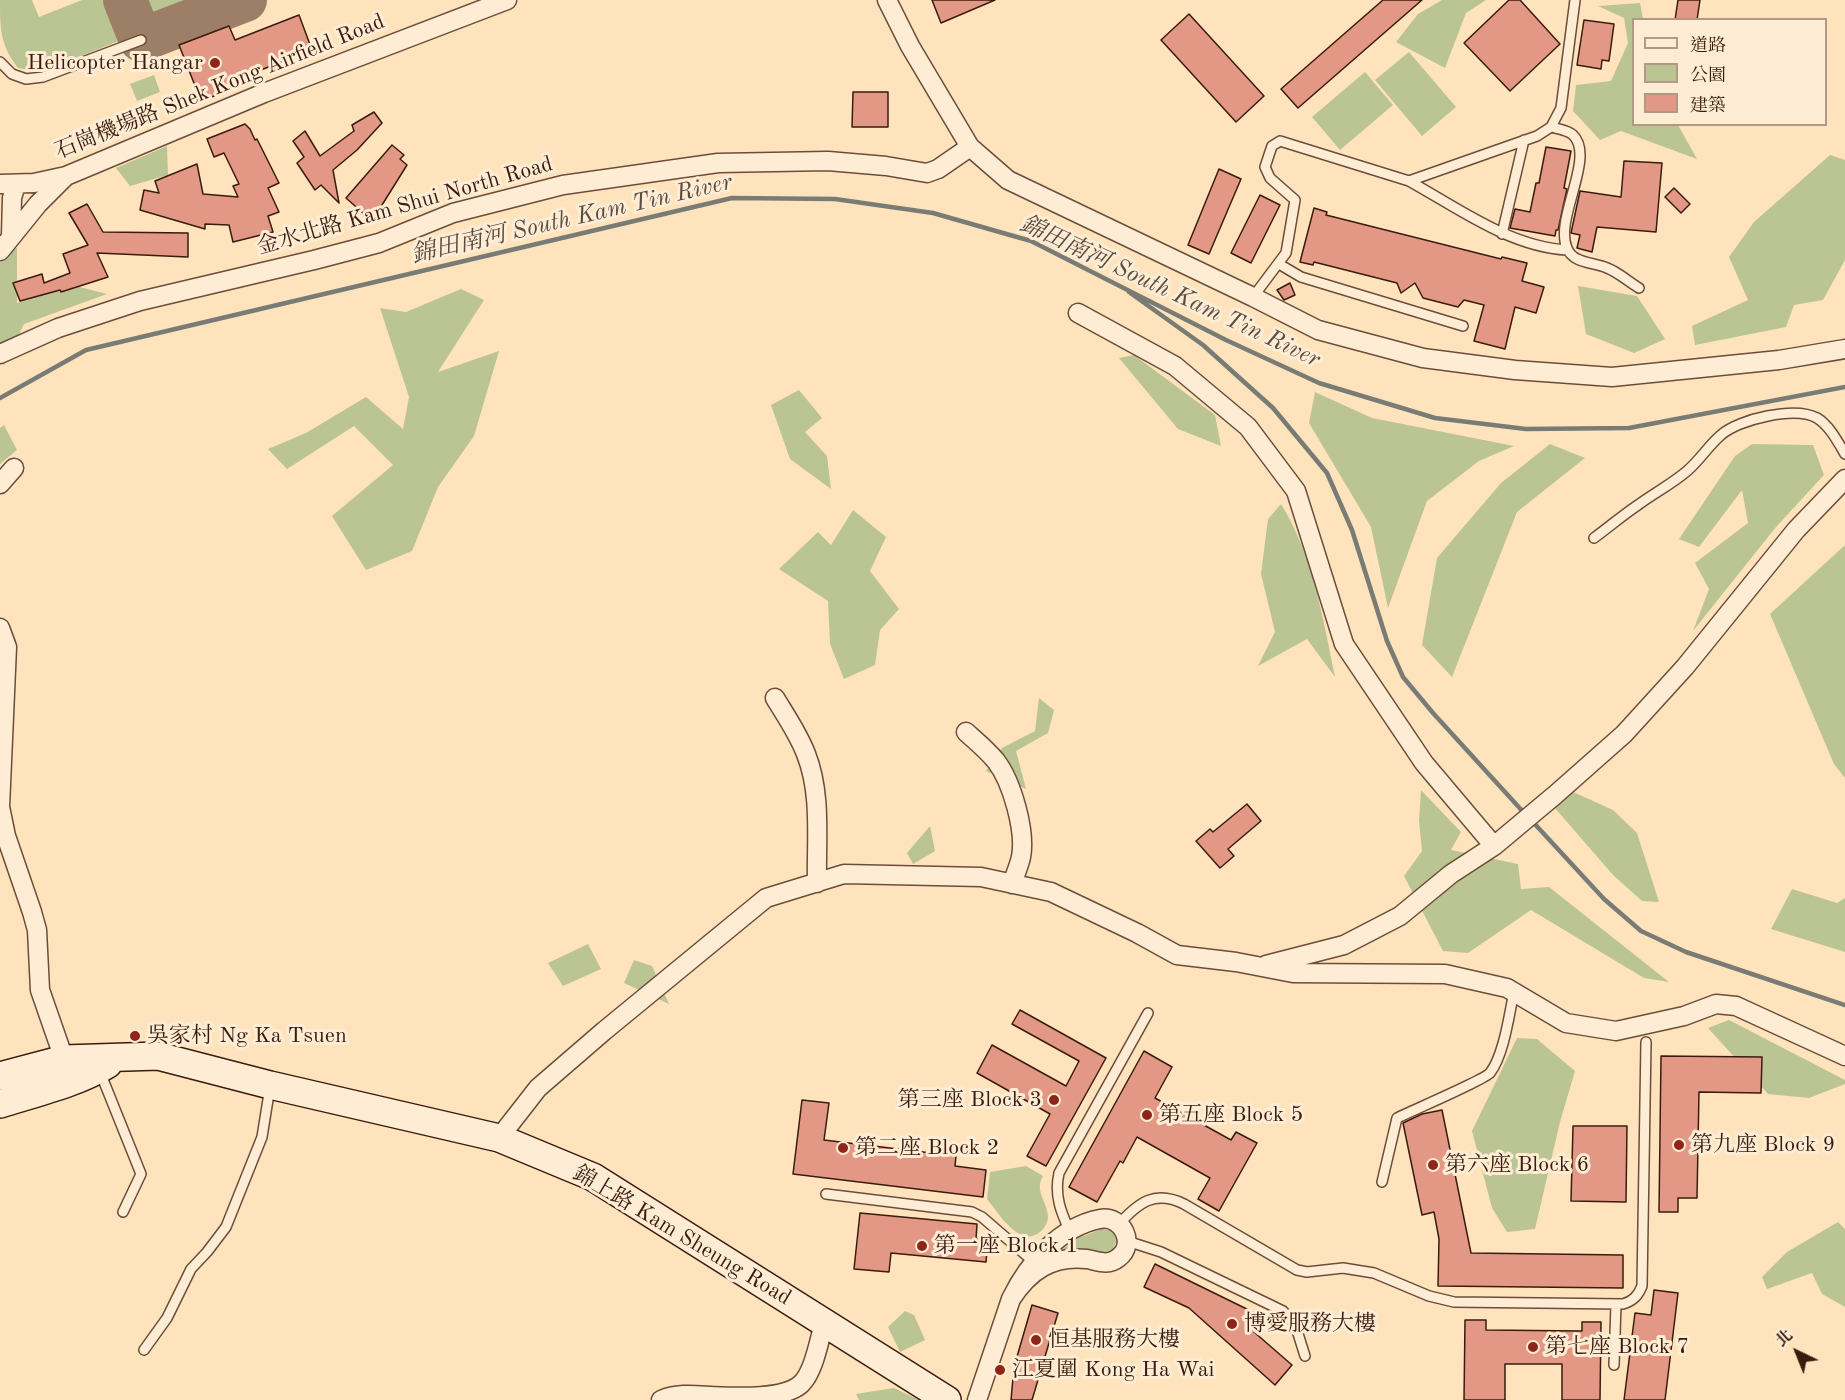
<!DOCTYPE html>
<meta charset="utf-8">
<style>
body{margin:0}
#map{position:relative;width:1845px;height:1400px;overflow:hidden;background:#fee3bd;font-family:"Old Standard TT","Noto Serif TC",serif}
canvas{display:block}
.legend{position:absolute;left:1632px;top:18px;width:195px;height:108px;box-sizing:border-box;background:#feedd4;border:2px solid #b09985;margin:0;padding:8px 10px;list-style:none;font-size:18px;color:#3b1b0e}
.legend li{display:flex;align-items:center;gap:12px;height:30px}
.legend b{width:30px;border:2px solid #b09985}
.north{position:absolute;left:1767px;top:1322px;width:60px;height:60px;-webkit-text-stroke:4px #feedd4;paint-order:stroke;rotate:317deg;font-size:16px;font-weight:700;line-height:24px;text-align:center;color:#3b1b0e}
.north::after{content:'';display:block;margin:auto;width:21px;height:27px;background:#3b1b0e;clip-path:polygon(50% 0,100% 100%,50% 72%,0 100%)}
</style>
<div id="map">
<canvas width="1845" height="1400"></canvas>
<ul class="legend">
<li><b style="height:8px;background:#feedd4"></b>道路</li>
<li><b style="height:16px;background:#bbc594"></b>公園</li>
<li><b style="height:16px;background:#e29885"></b>建築</li>
</ul>
<div class="north">北</div>
</div>
<script>
const context = document.querySelector('canvas').getContext('2d');
context.lineJoin = 'round';
function paint(path, color) { context.fillStyle = color; context.fill(path, 'evenodd'); }
function strokePath(path, color, width, dash) { context.strokeStyle = color; context.lineWidth = width; context.lineCap = dash ? 'butt' : 'round'; context.setLineDash(dash || []); context.stroke(path); }
function label(font, color, halo, rows, align = 'center') {
  context.font = font + ' "Old Standard TT","Noto Serif TC",serif'; context.lineWidth = 6; context.setLineDash([]); context.textBaseline = 'middle'; context.strokeStyle = halo; context.fillStyle = color; for (const [text, x, y, turn = 0] of rows) {
    context.save(); context.translate(x, y); context.rotate((+turn || 0) * Math.PI / 180); context.textAlign = isNaN(turn) ? turn : align; if (halo) context.strokeText(text, 0, 0); context.fillText(text, 0, 0); context.restore();
  }
}
const green = new Path2D(`
 M0,0H32L39,17L82,0H109L124,39L40,72L18,68C0,45 0,28 0,0Z
 M146,0H223L156,26Z
 M1442,0H1486L1466,13L1445,68L1396,42L1418,14Z
 M1640,3L1643,19L1634,20V124L1678,125L1697,159L1621,131L1600,140L1573,111L1576,85L1611,81L1628,43L1624,18L1598,6Z
 M1409,52L1456,107L1422,136L1375,80Z
 M1365,72L1393,105L1340,150L1312,117Z
 M154,75L160,92L137,101L130,84Z
 M167,146L168,175L130,186L116,168Z
 M1830,155L1845,160V260L1823,300L1794,305L1786,327L1695,345L1692,326L1748,300L1729,257L1754,222Z
 M17,248V303L68,284L107,294L24,324L4,365L0,363V263L8,252Z
 M1578,286L1637,296L1665,339L1634,353L1586,334Z
 M461,289L484,300L438,372L499,351L474,436L438,487L412,551L366,570L332,516L393,465L354,426L287,469L268,449L306,433L366,397L403,429L409,397L380,308L406,312Z
 M1134,355L1215,415L1221,446L1178,429L1119,358Z
 M799,390L822,418L805,432L827,456L831,489L790,459L771,405Z
 M1315,392L1372,418L1514,446L1479,461L1427,501L1388,608L1371,527L1309,423Z
 M4,425L17,450L0,464V428Z
 M1550,444L1585,458L1517,512L1452,677L1422,645L1437,558L1501,483Z
 M1752,444L1813,445L1824,475L1776,527L1693,631L1709,589L1695,563L1748,523L1742,490L1699,547L1679,539L1735,456Z
 M1281,504C1313,556 1323,618 1335,677L1307,639L1258,666L1275,632L1261,574L1268,519Z
 M853,510L886,537L870,571L899,609L880,630L875,665L844,679L830,644L828,601L779,569L818,532L831,545Z
 M1845,545V778L1834,764L1770,614Z
 M1039,698L1054,710L1048,733L1016,751L1026,789L986,771L1002,748L1035,731Z
 M1421,790L1461,832L1451,850L1518,864L1521,889L1549,887L1669,982L1644,978L1531,910L1468,953L1443,951L1404,876L1422,851L1419,821Z
 M1571,791L1613,810L1637,833L1659,902L1642,901L1613,875L1554,807Z
 M930,826L935,851L913,864L907,853Z
 M1792,889L1837,903L1845,898V952L1771,929Z
 M588,944L601,969L563,986L548,963Z
 M634,960L652,966L669,1004L624,983Z
 M1729,1020L1845,1080V1084L1809,1098L1768,1094L1708,1028Z
 M1517,1038L1537,1039L1575,1071L1560,1122L1535,1229L1507,1232L1492,1208L1472,1131Z
 M1026,1166L1043,1176C1034,1191 1047,1201 1048,1216C1048,1222 1045,1228 1040,1232C1019,1249 998,1212 987,1199L990,1172Z
 M1838,1222L1845,1229V1307L1822,1294L1812,1273L1767,1289L1762,1277L1787,1252Z
 M1102,1229C1116,1229 1120,1240 1112,1250L1102,1253L1079,1249L1057,1253L1078,1238Z
 M905,1311L914,1315L925,1340L900,1352L888,1327Z
 M894,1388L919,1400H859L856,1394Z`);
const stream = new Path2D(`
 M1129,292L1203,345L1273,408L1327,473L1352,530L1387,641L1403,677L1433,713L1526,815
 M0,398L86,350L732,198L835,199L933,213L1031,241L1226,340L1319,383L1435,418L1526,429L1629,428L1845,387
 M1532,821L1604,899L1641,931L1686,952L1845,1005`);
const taxiway = new Path2D(`
 M125,0L141,40L245,0`);
const building = new Path2D(`
 M932,0H995L941,23Z
 M1383,0H1422L1298,108L1281,89Z
 M1509,0H1520L1560,44L1510,91L1464,43Z
 M1678,0H1700L1697,20H1675Z
 M1189,14L1264,96L1236,122L1161,40Z
 M299,15L312,50L248,75L251,82L201,101L179,45L229,26L235,40Z
 M1584,20L1614,24L1609,61L1602,60L1601,69L1577,65Z
 M853,92H888V127H852Z
 M374,112L382,123L357,150L333,170L339,203L321,185L315,190L297,163L304,157L293,141L305,131L320,156L354,131L352,125Z
 M245,124L250,129L255,140L257,139L279,183L268,188L279,212L268,216L273,232L233,242L229,225L205,224V229L140,210L144,190L159,193L155,181L197,164L203,194L238,197L233,186L239,184L224,153L214,157L207,139Z
 M392,145L404,155L400,159L407,165L372,221L346,198Z
 M1546,147L1571,151L1564,188L1567,189L1558,230H1556L1555,236L1510,228L1515,209L1530,212L1536,183H1539Z
 M1624,161L1662,163L1656,232L1597,227L1592,252L1577,248L1580,235L1571,233L1580,191L1621,197Z
 M1219,169L1241,179L1209,254L1188,245Z
 M1674,188L1690,204L1681,213L1665,197Z
 M1260,195L1280,205L1251,263L1231,253Z
 M87,204L103,232L188,233V257L97,253L108,277L61,292L60,290L20,301L13,283L42,274L44,283L70,273L63,254L88,245L69,213Z
 M1314,208L1327,212L1326,215L1501,259L1502,257L1527,263L1522,281L1544,287L1536,313L1515,307L1505,349L1474,341L1484,305L1464,300L1458,307L1423,298L1415,283L1401,293L1397,283L1314,262L1313,265L1300,262Z
 M1290,283L1295,295L1284,300L1277,290Z
 M1247,804L1261,821L1228,849L1234,856L1220,868L1196,841L1210,829L1213,832Z
 M1020,1010L1106,1058L1046,1166L1027,1156L1050,1114L977,1073L992,1045L1066,1086L1079,1061L1012,1024Z
 M1144,1051L1172,1067L1155,1098L1231,1140L1236,1132L1257,1143L1219,1211L1198,1199L1210,1178L1137,1137L1123,1163L1120,1161L1097,1202L1069,1187Z
 M1661,1056L1762,1057L1761,1093L1699,1092L1697,1198H1678V1212H1659Z
 M802,1100L829,1103L824,1140L956,1156L955,1166L986,1170L983,1197L793,1174Z
 M1442,1110L1471,1253L1623,1255V1288L1438,1286L1439,1239L1434,1212L1422,1215L1403,1123L1422,1114Z
 M1573,1126H1627L1626,1202L1571,1201Z
 M860,1213L977,1224L976,1239L988,1240L986,1262L891,1253L889,1272L854,1269Z
 M1155,1264L1261,1316L1254,1332L1292,1365L1275,1385L1189,1308L1144,1287Z
 M1654,1290L1678,1293L1665,1400H1624L1635,1313L1651,1315Z
 M1032,1305L1058,1313L1032,1400H1011L1014,1367Z
 M1465,1320H1486V1330L1582,1331V1322H1601L1600,1400H1562V1364H1505V1400H1464Z`);
const service = new Path2D(`
 M0,62L12,74L26,79L43,77L141,40
 M1551,127C1558,129 1568,130 1573,135C1596,157 1554,219 1567,248C1573,264 1594,262 1607,268C1618,272 1629,282 1639,288
 M1409,181C1458,208 1510,247 1567,250
 M1502,234L1524,140
 M1279,264L1301,277L1463,326
 M1253,297L1286,253L1295,200L1270,178L1265,167L1272,146L1280,141L1409,181L1537,136L1551,127L1561,108L1575,0
 M1594,538C1609,527 1623,515 1638,505C1654,493 1672,484 1687,471C1700,460 1708,446 1721,435C1739,419 1795,406 1817,418C1829,425 1838,442 1845,454
 M100,1072L141,1174L123,1212
 M1382,1182L1397,1118C1411,1111 1484,1080 1490,1073C1504,1055 1509,1015 1514,992
 M826,1194L972,1212L982,1217L1034,1262
 M1119,1224C1139,1202 1155,1190 1184,1204L1297,1270L1307,1272L1343,1268L1374,1273L1429,1296L1454,1302L1623,1304C1633,1301 1638,1296 1642,1286L1646,1042
 M1070,1232C1061,1212 1054,1196 1059,1173L1148,1013
 M1127,1241L1161,1252L1283,1311L1295,1324L1305,1356
 M144,1350L167,1318L191,1269L207,1252L226,1227L262,1137L270,1087
 M1614,1365L1616,1304`);
const minor = new Path2D(`
 M887,0L910,46L970,147L1008,180L1253,297L1318,330L1423,358L1515,370L1612,377L1779,360L1845,349
 M0,184L34,183L66,176L264,93L507,0
 M11,236L12,198L16,184
 M0,251L38,204L66,176
 M1078,313L1175,366L1248,427L1296,491L1344,644L1424,763L1494,846
 M0,354L58,328L140,301L314,260L379,243L453,213L563,185L718,163L828,161L886,166L927,173L938,169L970,147
 M0,484L14,468
 M0,628L7,647L0,807L6,836L32,912L37,930L40,990L64,1059
 M775,698C786,716 799,735 806,754C822,794 816,841 817,883
 M966,732C976,741 987,750 996,761C1012,782 1026,831 1021,857C1019,866 1015,875 1012,884
 M1266,965L1344,945L1400,916L1451,874L1494,846L1555,795L1624,734L1685,667L1796,530L1845,479
 M499,1138L538,1088L604,1031L766,898L844,874L981,877L1051,892L1137,933L1177,955L1236,962L1293,973L1445,974L1507,988L1566,1023L1616,1031L1684,1016L1716,1004L1736,1006L1845,1056
 M661,1400C677,1393 694,1395 711,1396C734,1397 784,1400 801,1384C814,1372 819,1340 824,1324
 M977,1400L1011,1299C1028,1264 1059,1227 1100,1219C1122,1215 1137,1244 1118,1258C1108,1266 1098,1261 1087,1259C1052,1255 1029,1271 1011,1299`);
const secondary = new Path2D(`
 M0,1076L64,1059L158,1056L270,1085L499,1138L593,1177L947,1400
 M0,1104C35,1093 78,1083 108,1064`);
const markers = [
 [215,63,6,"#8f2418"],
 [135,1036,6,"#8f2418"],
 [1054,1100,6,"#8f2418"],
 [1147,1115,6,"#8f2418"],
 [1679,1145,6,"#8f2418"],
 [843,1148,6,"#8f2418"],
 [1433,1165,6,"#8f2418"],
 [922,1246,6,"#8f2418"],
 [1232,1324,6,"#8f2418"],
 [1036,1340,6,"#8f2418"],
 [1533,1347,6,"#8f2418"],
 [1000,1370,6,"#8f2418"]
];
const poiNames = [
 ["Helicopter Hangar",203,63,"right"],
 ["吳家村 Ng Ka Tsuen",147,1036],
 ["第三座 Block 3",1042,1100,"right"],
 ["第五座 Block 5",1159,1115],
 ["第九座 Block 9",1691,1145],
 ["第二座 Block 2",855,1148],
 ["第六座 Block 6",1445,1165],
 ["第一座 Block 1",934,1246],
 ["博愛服務大樓",1244,1324],
 ["恒基服務大樓",1048,1340],
 ["第七座 Block 7",1545,1347],
 ["江夏圍 Kong Ha Wai",1012,1370]
];
const streetNames = [
 ["石崗機場路 Shek Kong Airfield Road",220,87,-22],
 ["金水北路 Kam Shui North Road",405,206,-16],
 ["錦上路 Kam Sheung Road",682,1236,31]
];
const waterNames = [
 ["錦田南河 South Kam Tin River",572,219,-13],
 ["錦田南河 South Kam Tin River",1170,292,25]
];
paint(green, '#bbc594');
strokePath(stream, '#797c75', 4.5);
strokePath(taxiway, '#9c7f66', 44);
paint(building, '#e29885');
strokePath(building, '#3b1b0e', 1.5);
strokePath(service, '#6c4d3a', 12);
strokePath(minor, '#6c4d3a', 21);
strokePath(secondary, '#3b1b0e', 30);
strokePath(service, '#feedd4', 9);
strokePath(minor, '#feedd4', 18);
strokePath(secondary, '#feedd4', 27);
for (const [x, y, r, color] of markers) { const dot = new Path2D(); dot.arc(x, y, r, 0, 2 * Math.PI); context.fillStyle = color; context.fill(dot); strokePath(dot, '#feedd4', 2); }
label('22px', '#3b1b0e', '#feedd4', poiNames, 'left');
label('22px', '#3b1b0e', '#feedd4', streetNames);
label('italic 24px', '#5a4c41', '#feedd4', waterNames);
</script>
